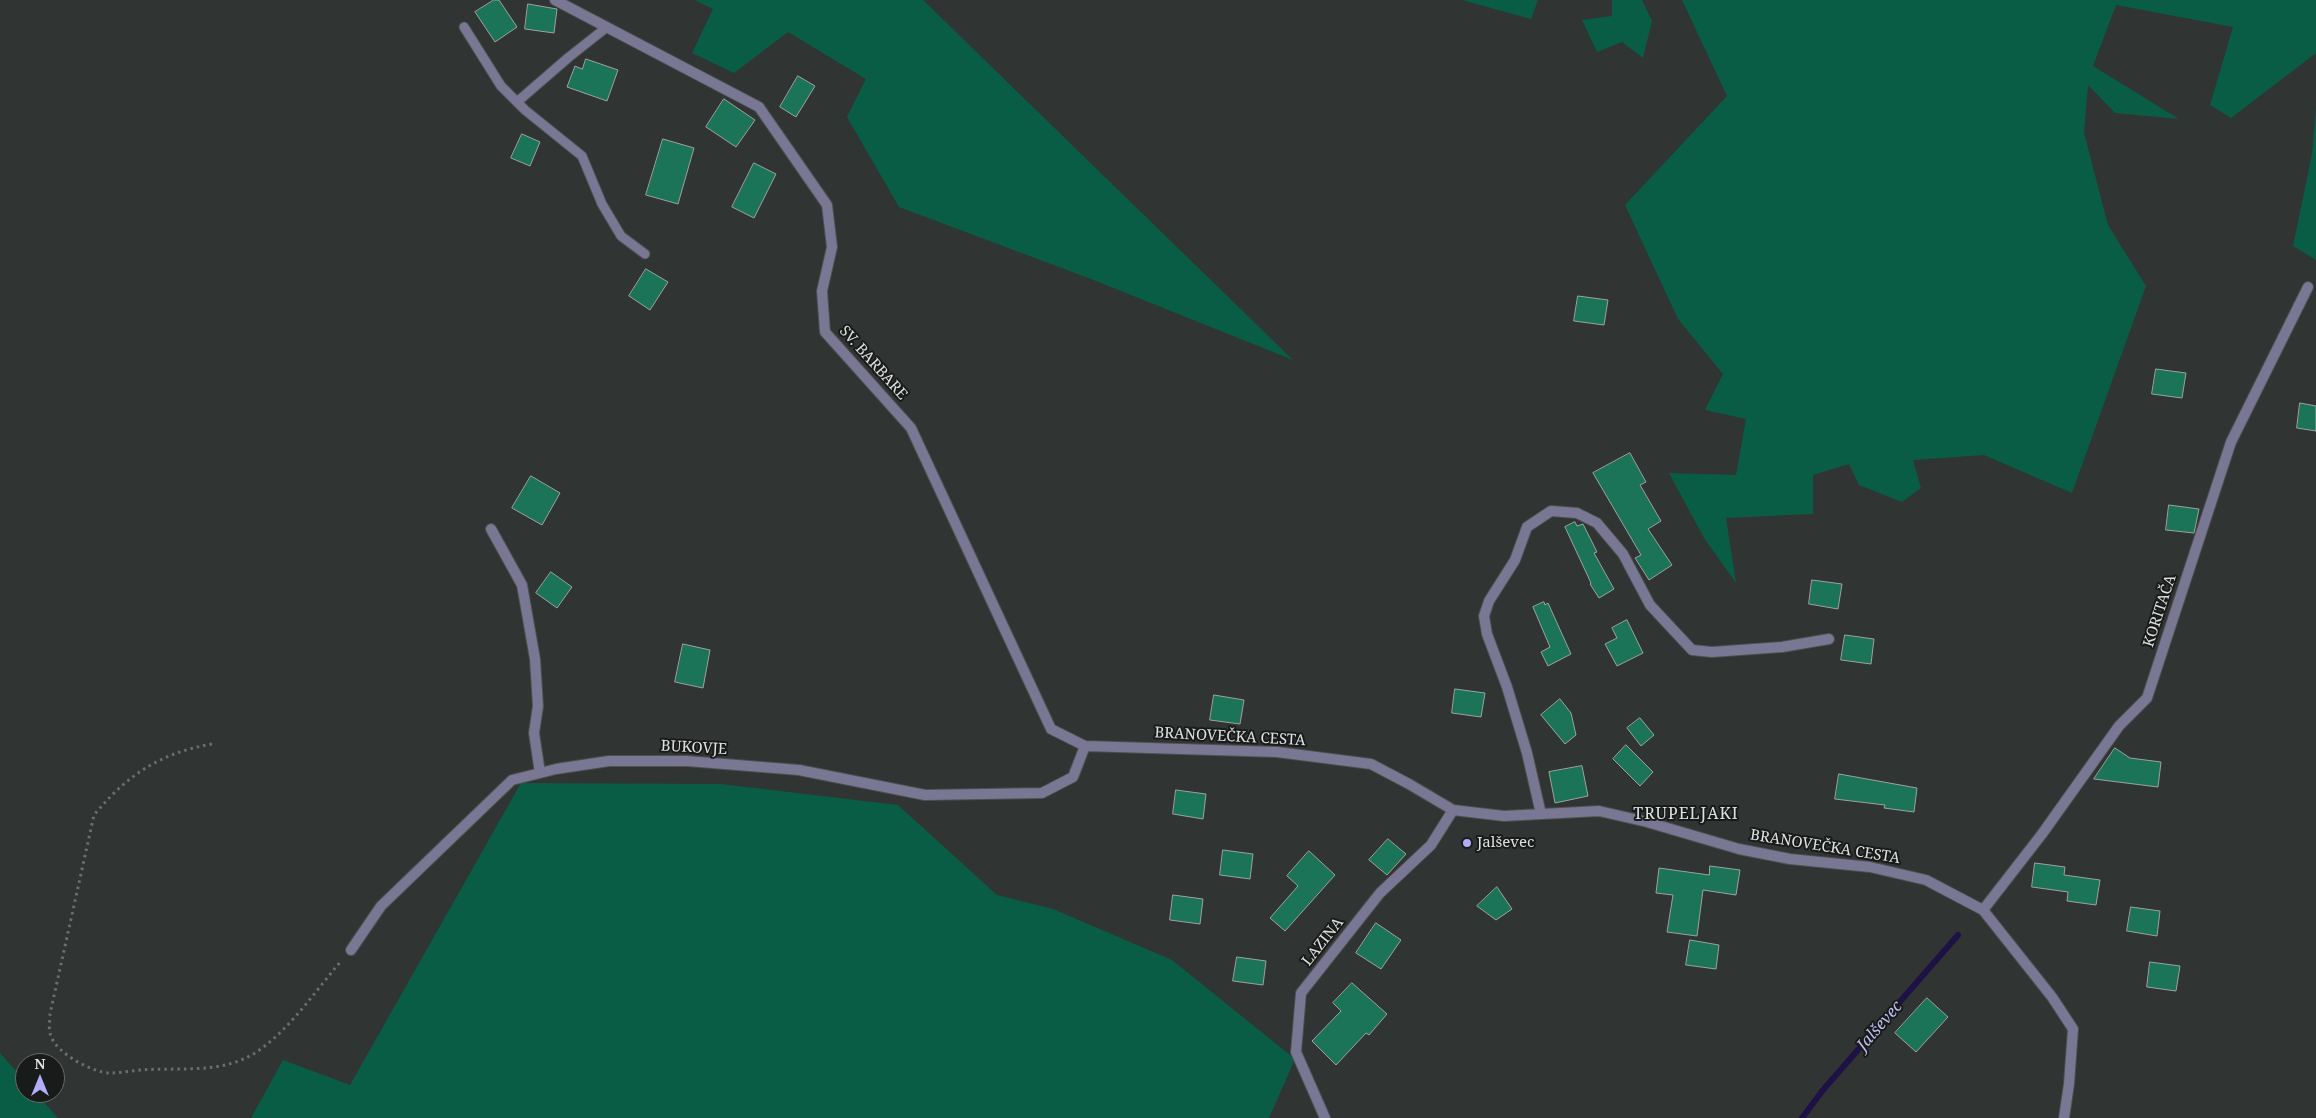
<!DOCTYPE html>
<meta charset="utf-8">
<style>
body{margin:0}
#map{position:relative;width:2316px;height:1118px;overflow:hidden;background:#303432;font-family:"Noto Serif",serif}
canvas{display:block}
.north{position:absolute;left:15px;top:1053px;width:50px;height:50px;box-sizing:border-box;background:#191b1a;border:1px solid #686a69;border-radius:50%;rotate:0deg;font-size:14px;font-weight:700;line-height:20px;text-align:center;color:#dfe1e0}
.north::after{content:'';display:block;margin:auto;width:18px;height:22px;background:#b4acf9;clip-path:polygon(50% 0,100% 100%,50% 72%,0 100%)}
</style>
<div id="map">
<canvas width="2316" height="1118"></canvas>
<div class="north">N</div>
</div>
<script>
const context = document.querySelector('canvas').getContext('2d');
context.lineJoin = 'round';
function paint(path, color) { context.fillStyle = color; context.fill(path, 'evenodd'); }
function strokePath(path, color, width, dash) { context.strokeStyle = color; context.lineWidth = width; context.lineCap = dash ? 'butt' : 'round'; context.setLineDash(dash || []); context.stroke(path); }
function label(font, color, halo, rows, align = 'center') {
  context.font = font + ' "Noto Serif",serif'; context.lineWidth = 4; context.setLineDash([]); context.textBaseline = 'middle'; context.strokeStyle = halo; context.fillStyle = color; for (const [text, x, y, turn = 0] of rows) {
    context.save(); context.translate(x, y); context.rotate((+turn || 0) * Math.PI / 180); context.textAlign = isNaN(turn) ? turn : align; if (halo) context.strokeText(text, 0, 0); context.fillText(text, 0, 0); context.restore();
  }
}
const green = new Path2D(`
 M695,0H923L1293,360L1091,279L899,207L847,117L866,79L788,32L734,73L692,53L713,9Z
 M1462,0H1538L1531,19Z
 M1612,0H1642L1652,21L1643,58L1622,42L1597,52L1582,20L1612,16Z
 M1682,0H2316V53L2231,118L2210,105L2233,27L2116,5L2093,66L2179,119L2115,113L2088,85L2084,133L2108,225L2146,286L2072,493L1984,455L1913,460L1921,488L1902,502L1859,485L1849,464L1813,475V514L1726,518L1736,583L1704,538L1669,473L1736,475L1746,419L1705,410L1723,374L1678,319L1625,205L1727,96Z
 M2316,107V260L2293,246L2312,154Z
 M521,783L721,784L898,805L997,895L1053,909L1172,960L1295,1059L1269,1118H251L283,1060L350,1085Z
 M0,1053L25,1081V1093H36L58,1118H0Z`);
const stream = new Path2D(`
 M1802,1118L1823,1090L1958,935`);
const building = new Path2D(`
 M494,0H499L517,27L495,42L475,12Z
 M528,4L557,9L554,33L525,29Z
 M586,59L618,70L607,101L567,87L575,66L582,69Z
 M798,76L815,86L796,117L780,107Z
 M724,99L755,120L736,147L706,127Z
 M522,134L540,142L530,166L511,158Z
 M663,139L694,148L678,204L646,195Z
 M754,163L776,174L754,218L732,207Z
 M646,269L668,282L650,310L629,296Z
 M1578,296L1608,300L1604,325L1574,321Z
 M2156,369L2186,373L2182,398L2152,394Z
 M2300,403L2316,406V431L2297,428Z
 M1630,453L1646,482L1640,485L1661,521L1648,529L1672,565L1649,580L1635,558L1641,555L1593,473Z
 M531,476L560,493L542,525L512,508Z
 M2169,505L2199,509L2194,533L2166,530Z
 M1575,522L1577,526L1583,524L1597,552L1594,553L1614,589L1599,598L1590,584L1591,583L1565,527Z
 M551,572L572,587L557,608L536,593Z
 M1812,580L1842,584L1838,609L1809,604Z
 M1544,602L1545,605L1548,603L1571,654L1548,666L1541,652L1550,647L1533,607Z
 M1627,620L1643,653L1617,666L1605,644L1617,638L1612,628Z
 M1845,635L1874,639L1871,664L1841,660Z
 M683,644L710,650L703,688L675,682Z
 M1455,689L1485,693L1481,717L1452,713Z
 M1214,695L1244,700L1240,724L1210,720Z
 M1560,699L1571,713L1576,735L1565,744L1541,715Z
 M1640,718L1654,735L1641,746L1627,728Z
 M1626,745L1653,772L1640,786L1613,759Z
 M2115,748L2130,758L2161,762L2158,787L2094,779Z
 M1582,766L1588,796L1555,803L1549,772Z
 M1839,774L1917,788L1914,812L1884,808L1885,805L1835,799Z
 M1176,790L1206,794L1203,819L1173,814Z
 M1388,839L1406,854L1387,875L1369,860Z
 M1223,850L1253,854L1250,879L1220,875Z
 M1309,851L1335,875L1285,931L1270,918L1298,886L1287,876Z
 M2035,863L2065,867L2064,875L2100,880L2096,905L2067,901L2068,892L2032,887Z
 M1710,866L1740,870L1736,895L1703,890L1697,936L1667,932L1673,895L1656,893L1659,868L1709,875Z
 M1497,887L1512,909L1496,920L1477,906Z
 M1173,895L1203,899L1200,924L1170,920Z
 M2131,907L2160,911L2157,936L2127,931Z
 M1376,923L1401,940L1381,969L1356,953Z
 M1690,940L1719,945L1716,969L1686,965Z
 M1237,957L1266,961L1263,985L1233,981Z
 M2150,962L2180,966L2176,991L2147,987Z
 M1352,983L1387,1014L1369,1035L1366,1033L1336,1065L1312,1041L1341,1011L1333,1003Z
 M1927,998L1948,1017L1916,1052L1895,1033Z`);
const path = new Path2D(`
 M212,744C160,753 127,775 94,815L50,1014C50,1020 48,1030 51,1036C56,1053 93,1073 110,1073C120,1073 130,1071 140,1070C179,1067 223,1075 258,1051C291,1028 316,990 342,960`);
const service = new Path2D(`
 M464,27L501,86L525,110L582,156L602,204L621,236L645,254
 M517,102L569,57L607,27`);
const minor = new Path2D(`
 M555,0L759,107L827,205L832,247L822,291L825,332L911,428L1051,729L1085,746L1277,752L1371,764L1409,784L1453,810L1504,816L1599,811L1647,822L1739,849L1790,859L1870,867L1926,880L1983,910L2052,997L2073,1029L2069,1084L2064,1118
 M491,529L522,585L535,659L538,706L534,733L540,773
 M1541,814L1527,753L1507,687L1487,634L1484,616L1489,601L1515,560L1527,527L1551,511L1577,513L1597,523L1623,554L1650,605L1692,650L1712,652L1782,647L1829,639
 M1983,910L2042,834L2119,726L2147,698L2231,442L2308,287
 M351,950L381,906L512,780L556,769L609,761H687L799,770L925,795L1042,793L1073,777L1085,746
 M1325,1118L1296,1052L1301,993L1380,893L1431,845L1453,810`);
const markers = [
 [1467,843,5,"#b4acf9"]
];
const streetNames = [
 ["SV. BARBARE",873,363,48],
 ["KORITAČA",2160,611,-72],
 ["BRANOVEČKA CESTA",1230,737,3],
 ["BUKOVJE",694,748,3],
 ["BRANOVEČKA CESTA",1825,847,9],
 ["LAZINA",1323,942,-52]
];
const poiNames = [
 ["Jalševec",1477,843]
];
const neighbourhoodNames = [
 ["TRUPELJAKI",1686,814]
];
const waterNames = [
 ["Jalševec",1880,1026,-49]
];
paint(green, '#0a5d45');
strokePath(stream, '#1e1145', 6);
paint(building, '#1b7458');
strokePath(building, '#9ea2a0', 1);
strokePath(service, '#4c504e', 11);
strokePath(minor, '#4c504e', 12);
strokePath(path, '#6b6e6d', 3, [2.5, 4]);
strokePath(service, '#797793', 9);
strokePath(minor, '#797793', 10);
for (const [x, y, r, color] of markers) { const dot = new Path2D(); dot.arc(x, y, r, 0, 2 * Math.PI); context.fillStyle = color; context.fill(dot); strokePath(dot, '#191b1a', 2); }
label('15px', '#dfe1e0', '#191b1a', streetNames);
label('15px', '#dfe1e0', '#191b1a', poiNames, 'left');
context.letterSpacing = '1px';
label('16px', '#dfe1e0', '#191b1a', neighbourhoodNames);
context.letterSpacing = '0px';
label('italic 16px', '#c1bdf1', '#191b1a', waterNames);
</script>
